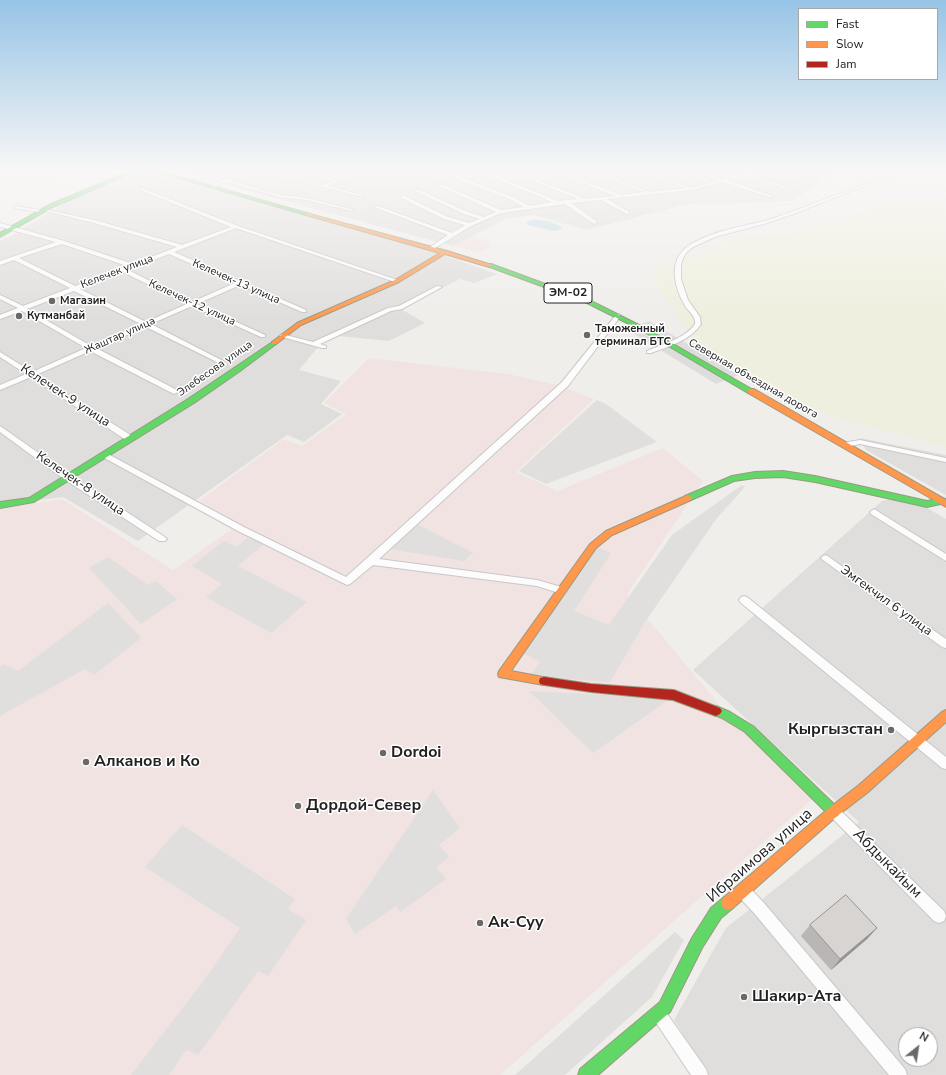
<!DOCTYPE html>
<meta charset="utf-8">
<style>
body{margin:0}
#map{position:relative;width:946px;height:1075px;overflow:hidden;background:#f0eeeb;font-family:"Nunito Sans",sans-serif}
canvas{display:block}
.legend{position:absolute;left:798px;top:8px;width:140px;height:72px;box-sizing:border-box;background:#fff;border:1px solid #a7a7a7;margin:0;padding:5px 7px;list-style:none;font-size:12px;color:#222}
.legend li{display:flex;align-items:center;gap:8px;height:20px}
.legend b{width:20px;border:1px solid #a7a7a7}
.north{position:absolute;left:898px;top:1027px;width:40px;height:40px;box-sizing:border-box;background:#fff;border:1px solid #a7a7a7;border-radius:50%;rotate:30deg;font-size:11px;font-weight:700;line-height:16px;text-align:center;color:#222}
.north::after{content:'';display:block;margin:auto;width:14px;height:18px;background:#6a6968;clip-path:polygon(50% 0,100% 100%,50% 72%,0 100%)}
</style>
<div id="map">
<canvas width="946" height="1075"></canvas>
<ul class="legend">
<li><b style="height:5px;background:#63d668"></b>Fast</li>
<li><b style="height:5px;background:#ff974d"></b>Slow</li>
<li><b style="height:5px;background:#b3261e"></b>Jam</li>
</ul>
<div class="north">N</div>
</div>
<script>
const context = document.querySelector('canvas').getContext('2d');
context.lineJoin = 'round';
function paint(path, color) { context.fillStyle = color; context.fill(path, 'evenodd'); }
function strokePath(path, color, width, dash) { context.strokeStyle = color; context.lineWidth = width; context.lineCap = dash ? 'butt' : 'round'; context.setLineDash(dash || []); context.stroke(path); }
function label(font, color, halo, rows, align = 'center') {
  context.font = font + ' "Nunito Sans",sans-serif'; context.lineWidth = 3; context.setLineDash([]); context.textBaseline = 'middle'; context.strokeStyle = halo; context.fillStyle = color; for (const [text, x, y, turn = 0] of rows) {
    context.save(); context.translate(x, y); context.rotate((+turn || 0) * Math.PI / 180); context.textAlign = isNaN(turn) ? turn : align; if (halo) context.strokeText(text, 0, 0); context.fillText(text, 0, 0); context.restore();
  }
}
const residential = new Path2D(`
 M143,170L428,250L497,274L474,283L460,279L401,309L425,323L389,341L328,335L299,370L341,381L321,404L342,414L304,442L287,435L138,541L63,497L0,505V241L13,235L68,201Z
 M182,170H842L833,172L792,201L687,204L587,230L533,215L506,219L453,246L225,185Z
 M860,438L946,455V495L866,450Z
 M905,495L946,519V1075H709L674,1020L726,928L859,822L693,670L882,501ZM906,1035H930V1059H906Z`);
const commercial = new Path2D(`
 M473,237L490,242V247L480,253L454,246Z
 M369,358L508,374L557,385L594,399L516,472L557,491L663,448L703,481L627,594L722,708L812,799L500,1075H0V509L62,499L173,570L239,524L199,501L284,439L302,446L346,414L324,403Z`);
const farmland = new Path2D(`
 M0,170H32L64,181L50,186L30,184L3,193L16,200L0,207Z
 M897,200L946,204V447L894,432L834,418L812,408L696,342L663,294L653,277L651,268L659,263L696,257L716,249L725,241L746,237H768L789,233L805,227L821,223L840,221L878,203Z`);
const parking = new Path2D(`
 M597,400L606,404L657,442L546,484L519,471Z
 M742,485L745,487L717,518L645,622L610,682L530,676L540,662L523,653L597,547L611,553L574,611L609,625L672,535Z
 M417,524L473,553L464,561L389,549Z
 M250,536L265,543L238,566L307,602L271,633L206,597L222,584L192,566L224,541L237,547Z
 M108,557L148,585L156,581L177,599L141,624L89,568Z
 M108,603L141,638L94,675L85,669L0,716V667L4,664L18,671Z
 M529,691L628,696L668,700L593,753Z
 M433,790L460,828L439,845L449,857L436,867L446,879L400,912L396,906L355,934L346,919Z
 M182,825L295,899L288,909L306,920L268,976L258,971L198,1055L186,1050L169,1075H131L205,979L240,928L145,867Z
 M675,932L684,940L652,997L565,1075H515Z`);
const water = new Path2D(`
 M531,220C540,218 555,222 563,228L555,231L527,225L526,223Z`);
const pier = new Path2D(`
 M649,321L739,375L716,384L626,329Z`);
const street = new Path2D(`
 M184,170C198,170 210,177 224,179C232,180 243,170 253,170L230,181L280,195L307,198L354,210L352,211L307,200L280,197L226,182L214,187L212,185L221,181Z
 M257,170H264L323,185L359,170H365L328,186L365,196L363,197Z
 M476,170H482L558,201L578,199L512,172L516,171L585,199L615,196L549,170H555L621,195L645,192L586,170H592L650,192L686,188L633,170H639L692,188L718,180L692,170C703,170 712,178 722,179C731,179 745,170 756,170L747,174L787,187L783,188L742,175L727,180L772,196V198L722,182L692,190L607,199L629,212V214H627L601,200L571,203L596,221L597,222L594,224L565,204L501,213L471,226L432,250L430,249V247L448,235L374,207L378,206L452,233L465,225L444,219L401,198V196H405L448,217L469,223L480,219L464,214L415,191L419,190L468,212L484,217L496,212L437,185L441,184L501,210L524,207L509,199L455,178L457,176L513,197L530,206L552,202Z
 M765,170H771L800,180L796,181Z
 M899,170H905L793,214L767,223L715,237L693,247L686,253L683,258L681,265V279L688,300L700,317L701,324C690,341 669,346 651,353H647V351C662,344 685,339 695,324C696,316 689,312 685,306C678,294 672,277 676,263C679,251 688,245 699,240C722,228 750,226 774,218C817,203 858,186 899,170Z
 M142,188L238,226L400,281L395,282L236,228L174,252L306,310V312H302L240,285L197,304L265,335V337H261L192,306L151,324L227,363V365L225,366L146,327L96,348L177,390L178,392L174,394L90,351L36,375L132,436L133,438L132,440H126L31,377L0,390V385L26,374L0,357V352L32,372L86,348L22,311L0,319V315L18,308L0,299V295L23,306L70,288L14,260L0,265V261L56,242L0,227V223L64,241L133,264L177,247L94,223L42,210L44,209L98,221L182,245L231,227L140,190V189ZM62,244L127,266L75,286L19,258ZM169,254L235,283L192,302L128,270ZM123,272L187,304L146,322L80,289ZM74,291L141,324L91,346L27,309Z
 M16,206L39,210L41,211L39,212L14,208V207Z
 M437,286L442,287L402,309L391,311L320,344L326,346V348H322L279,336L282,334L313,342L388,308L399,306Z
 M618,314L620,315V317L568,386L379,559L537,580L565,588L567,590L565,592L562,594L537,586L373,565L350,584L347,585L238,531L99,455L103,453H106L244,527L346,577L562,382L616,315Z
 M0,426L70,475L165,537L167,539L165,541H159L64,479L0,432Z
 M860,440L946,458V462L860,444L846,447L842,445L843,443Z
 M874,509L946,554V561L871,514L870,512Z
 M826,555L946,639V648L942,647L823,560L821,558L823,556Z
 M744,596L747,597L946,757V769L942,768L741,603L739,600L741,597Z
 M834,806L838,808L944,911L946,916L944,921L939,923L934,921L830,816L828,812L830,808Z
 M743,884L748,886L764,903L905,1069L907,1075H889L754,913L738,896L736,891L738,886Z
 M658,1006L663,1008L706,1069L708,1075H691L653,1018L651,1013L653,1008Z`);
const fast = new Path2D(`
 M133,170H138L53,207L0,237V233L49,205Z
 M150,170H156L310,214L306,215Z
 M487,264H491L589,300L647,329L755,391L754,393H748L643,331L585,302L487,266Z
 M274,341L276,342V344L240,371L194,403L34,502L0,508V502L29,498L188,399Z
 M783,471L815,476L927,501L942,498L945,499L946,501L945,503L927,507L815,482L783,477L755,478L734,481L691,500L688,501L684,498L685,496L732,476L755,472Z
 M716,706L730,712L753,726L838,808L840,812L838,816L834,818L830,816L745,732L722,718L712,714L710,711L712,708Z
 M728,896L733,898L735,903L733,908L721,918L702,948L670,1012L598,1075H578L580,1069L660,1002L692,938L711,908L723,898Z`);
const slow = new Path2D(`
 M306,213L447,251L492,265L489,267L445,254L399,282L301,325L276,344H272V342L297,323L395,280L440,253L306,215Z
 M748,389H754L946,500V507L748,393Z
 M688,495L692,498L691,500L612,535L596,548L511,671L548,678L549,681L548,684L544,685L499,677L498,674L499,671L590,544L606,531Z
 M946,710V722L867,793L837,816L733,908L728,910L723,908L721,903L723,898L829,808L859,785L942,712Z`);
const jam = new Path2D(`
 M544,677L591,684L674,690L720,708L722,711L720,714L716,716L673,700L591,692L544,685L540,684L539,681L540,678Z`);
const wall = new Path2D(`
 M810,925L877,928L867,939L831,970L801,936Z`);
const shadedWall = new Path2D(`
 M877,928L867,939L831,970L840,959Z`);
const building = new Path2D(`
 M846,895L877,928L840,959L810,925Z`);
const markers = [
 [52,301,4,"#6a6968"],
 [19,316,4,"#6a6968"],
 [587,335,4,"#6a6968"],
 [891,730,4,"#6a6968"],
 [383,753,4,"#6a6968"],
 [86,762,4,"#6a6968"],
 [298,806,4,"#6a6968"],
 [480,923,4,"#6a6968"],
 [744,997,4,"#6a6968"]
];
const farStreetnames = [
 ["Келечек улица",117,272,-21],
 ["Келечек-13 улица",236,282,24],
 ["Келечек-12 улица",192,303,25],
 ["Жаштар улица",120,336,-24],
 ["Элебесова улица",215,369,-35],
 ["Северная объездная дорога",753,379,30]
];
const farPoinames = [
 ["Магазин",60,301],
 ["Кутманбай",27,316],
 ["Таможенный",595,329],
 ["терминал БТС",595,342]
];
const shields = [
 [568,293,48]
];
const shieldNames = [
 ["ЭМ-02",568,293]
];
const streetNames = [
 ["Келечек-9 улица",65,396,33],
 ["Келечек-8 улица",80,484,34],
 ["Эмгекчил 6 улица",886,601,36]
];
const nearPoinames = [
 ["Кыргызстан",883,730,"right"],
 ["Dordoi",391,753],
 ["Алканов и Ко",94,762],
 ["Дордой-Север",306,806],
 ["Ак-Суу",488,923],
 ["Шакир-Ата",752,997]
];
const nearStreetnames = [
 ["Ибраимова улица",760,856,-41],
 ["Абдыкайым",887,864,45]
];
paint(residential, '#dfdedc');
paint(commercial, '#f1e3e1');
paint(farmland, '#efefdf');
paint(parking, '#e0dfde');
paint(water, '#bfdbe3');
paint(pier, '#dedddd');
strokePath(street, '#c9c8c7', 2);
strokePath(fast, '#999a82', 2);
strokePath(slow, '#999a82', 2);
strokePath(jam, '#999a82', 2);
paint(street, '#fdfcfc');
paint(fast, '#63d668');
paint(slow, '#ff974d');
paint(jam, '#b3261e');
paint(wall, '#b9b6b5');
paint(shadedWall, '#969493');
paint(building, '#d7d4d2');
strokePath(building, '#969493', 1);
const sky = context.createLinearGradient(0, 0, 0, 320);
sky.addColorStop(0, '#97c4e6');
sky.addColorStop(0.53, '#f8f7f6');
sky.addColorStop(1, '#f8f7f600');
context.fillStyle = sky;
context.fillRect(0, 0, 946, 320);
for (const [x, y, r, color] of markers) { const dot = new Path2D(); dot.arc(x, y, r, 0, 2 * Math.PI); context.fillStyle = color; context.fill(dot); strokePath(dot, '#fff', 1.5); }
label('11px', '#222', '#fff', farStreetnames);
label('bold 11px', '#222', '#fff', farPoinames, 'left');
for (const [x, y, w] of shields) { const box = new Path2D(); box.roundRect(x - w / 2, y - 10, w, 20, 3); context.fillStyle = '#fff'; context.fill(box); strokePath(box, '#222', 1); }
label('bold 12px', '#222', null, shieldNames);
label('13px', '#222', '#fff', streetNames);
label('bold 16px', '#222', '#fff', nearPoinames, 'left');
label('16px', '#222', '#fff', nearStreetnames);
</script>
